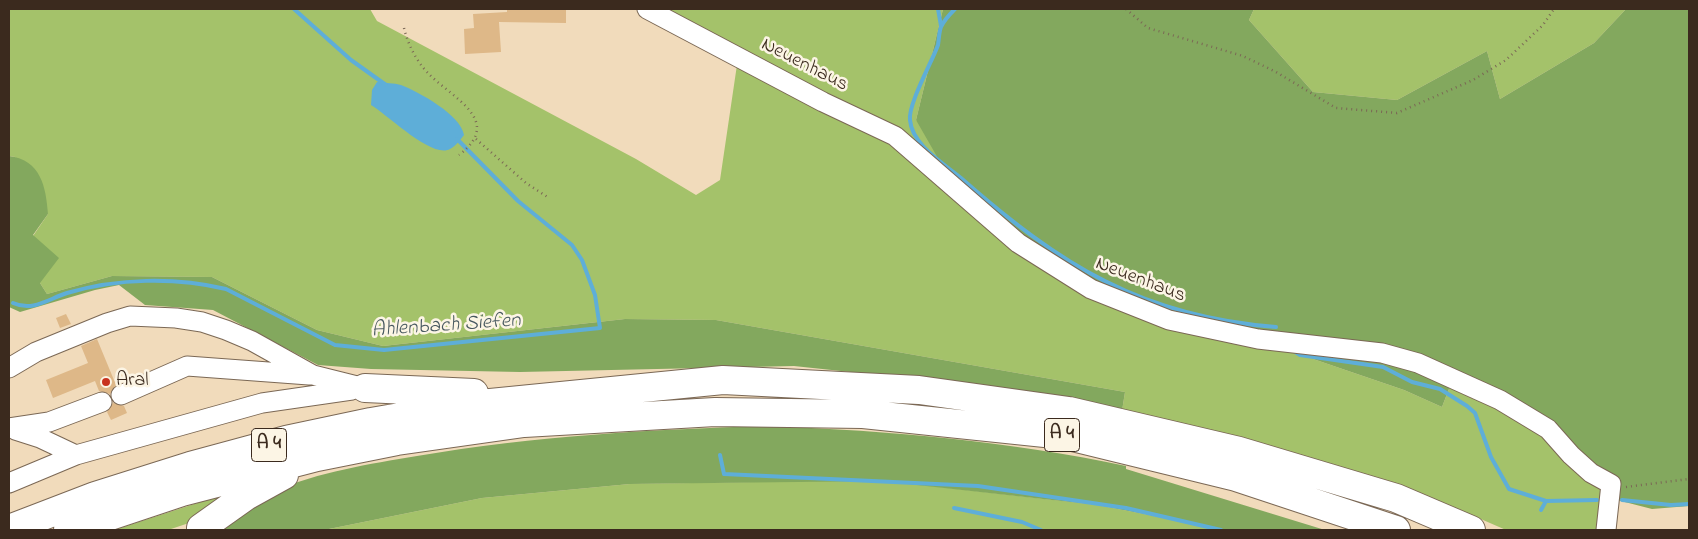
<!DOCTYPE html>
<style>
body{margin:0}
#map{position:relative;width:1698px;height:539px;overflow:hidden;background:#f1dbbb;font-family:"Indie Flower",sans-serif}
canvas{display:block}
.frame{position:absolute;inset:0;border:10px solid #3b2a1e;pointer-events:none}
</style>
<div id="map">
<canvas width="1698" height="539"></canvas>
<div class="frame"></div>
</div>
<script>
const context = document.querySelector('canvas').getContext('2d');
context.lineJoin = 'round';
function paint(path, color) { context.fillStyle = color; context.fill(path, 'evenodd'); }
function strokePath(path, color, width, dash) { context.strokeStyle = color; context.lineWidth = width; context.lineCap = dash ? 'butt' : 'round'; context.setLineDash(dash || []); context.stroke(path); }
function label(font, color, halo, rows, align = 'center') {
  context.font = font + ' "Indie Flower",sans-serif'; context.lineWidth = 5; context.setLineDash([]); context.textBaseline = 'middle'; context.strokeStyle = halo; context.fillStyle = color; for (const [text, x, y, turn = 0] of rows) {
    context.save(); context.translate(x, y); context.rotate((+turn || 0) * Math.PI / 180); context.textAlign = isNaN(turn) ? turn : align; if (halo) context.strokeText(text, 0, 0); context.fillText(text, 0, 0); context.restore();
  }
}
const green = new Path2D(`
 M9,9H370L377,21L636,159L696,195L720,180L738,58L647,9H943L916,120L1111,290L1404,390L1442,407L1452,381L1546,430L1606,487L1602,530H1506L1467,513L1122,411L1125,392L716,320L625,319L383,346L317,330L212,277L112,276L47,294L40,283L33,236L48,214L15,157L9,156Z
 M1254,9H1626L1594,43L1500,99L1487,51L1397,100L1313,92L1249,20Z
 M879,480L1097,505L1227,530H324L482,498L630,484Z
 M222,495L223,497L192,522L168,530H114Z`);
const forest = new Path2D(`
 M943,9H1254L1249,20L1313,92L1397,100L1487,51L1500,99L1594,43L1626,9H1689V506L1652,509L1617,500L1573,453L1452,381L1442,407L1404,390L1111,290L1058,262L981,203L943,167L916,120Z
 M9,156C41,160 46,187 48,214L33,235L59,258L40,283L47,294L112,276L212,277L317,330L383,346L625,319L716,320L1125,392L1122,411L992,387L794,366L520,372L371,369L318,365L213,310L145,305L119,285L95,290L20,312L9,307Z
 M771,426C890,431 1009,441 1126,466V469L1325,530H1227L1097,505L881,481L630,484L482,498L324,530H214C233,518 253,500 274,491C319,472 369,464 417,456C535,436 652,429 771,426Z`);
const water = new Path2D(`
 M377,82C385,83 394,83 401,85C419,92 461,115 464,135C460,140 456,146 450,149C432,159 388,115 371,105L372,90Z`);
const stream = new Path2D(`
 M294,9L351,60L386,85
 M938,9L941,26
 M955,9C950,14 944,20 941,27C939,32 939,39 938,45C932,62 908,104 910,120C912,145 943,163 961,178C1060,265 1142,317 1276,327
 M13,303C33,312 48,299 67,293C118,278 175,277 226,289L335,345L384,350L600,328L595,295L582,260L572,245L518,201L457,139
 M1294,351L1300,355L1383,367L1412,382L1440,389L1467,406L1475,413L1491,457L1509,489L1546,501
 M720,455L724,474L978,486L1126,508L1221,530
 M1622,500L1671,505L1689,504
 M954,508L1022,522L1041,530
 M1541,510L1546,501L1597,500`);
const building = new Path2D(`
 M507,9H566V23L499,22L501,52L465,54L464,29L474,28L473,14L507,12Z
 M66,314L71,324L60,328L56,318Z
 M97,339L116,385L110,394L99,391L95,381L53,398L46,380L88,363L81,346Z
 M113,403L124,406L127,413L111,420L107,412Z`);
const path = new Path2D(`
 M1126,9L1148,28L1243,56L1276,72L1336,108L1397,113L1473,80L1506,60L1543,25L1554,9
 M404,28C408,44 415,59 427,72C451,98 505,120 459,155
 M476,139L526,183L549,198
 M1626,487L1689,479`);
const minor = new Path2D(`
 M647,9L823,102L895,136L1018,243L1091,289L1169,320L1258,339L1382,353L1418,363L1500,400L1548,429L1571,455L1591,473L1611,484L1606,530
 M9,368L36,352L107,323L130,316L176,318L202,322L226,330L252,341L313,375L365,388
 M121,395L187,366L309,375
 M9,428L49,422L102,402
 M15,430L40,438L76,455
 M9,483L76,455L262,403L352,390`);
const highway = new Path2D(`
 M365,388L474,393
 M201,528L246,496L284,475
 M9,529L95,496L190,466L286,440L371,422L470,405L723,380L919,390L1069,411L1239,451L1396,498L1471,530
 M68,530L182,492L317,457L397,441L524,423L715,412L863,414L1064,435L1236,477L1396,530`);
const markers = [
 [106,382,5,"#c8321e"]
];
const shields = [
 [1062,435,35],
 [269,445,35]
];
const shieldNames = [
 ["A 4",1062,435],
 ["A 4",269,445]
];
const streetNames = [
 ["Neuenhaus",804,66,27],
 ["Neuenhaus",1140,281,21]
];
const poiNames = [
 ["Aral",116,382]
];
const waterNames = [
 ["Ahlenbach Siefen",446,327,-4]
];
paint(green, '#a4c26a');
paint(forest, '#83a85e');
paint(water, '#5eaed8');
strokePath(stream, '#5eaed8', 4);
paint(building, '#deb888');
strokePath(minor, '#7b6855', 21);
strokePath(highway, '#7b6855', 30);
strokePath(path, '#7b6855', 2.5, [1, 4]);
strokePath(minor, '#fff', 19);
strokePath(highway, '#fff', 28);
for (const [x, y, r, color] of markers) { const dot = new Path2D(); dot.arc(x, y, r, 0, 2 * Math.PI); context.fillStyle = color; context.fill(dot); strokePath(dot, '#fcf5e5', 2); }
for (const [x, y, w] of shields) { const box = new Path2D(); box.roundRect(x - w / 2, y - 16.5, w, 33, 4); context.fillStyle = '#fcf5e5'; context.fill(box); strokePath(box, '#3b2a1e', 1); }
label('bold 19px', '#3b2a1e', null, shieldNames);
label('20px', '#3b2a1e', '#fcf5e5', streetNames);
label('20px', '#3b2a1e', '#fcf5e5', poiNames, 'left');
label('italic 21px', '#47585f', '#fcf5e5', waterNames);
</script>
